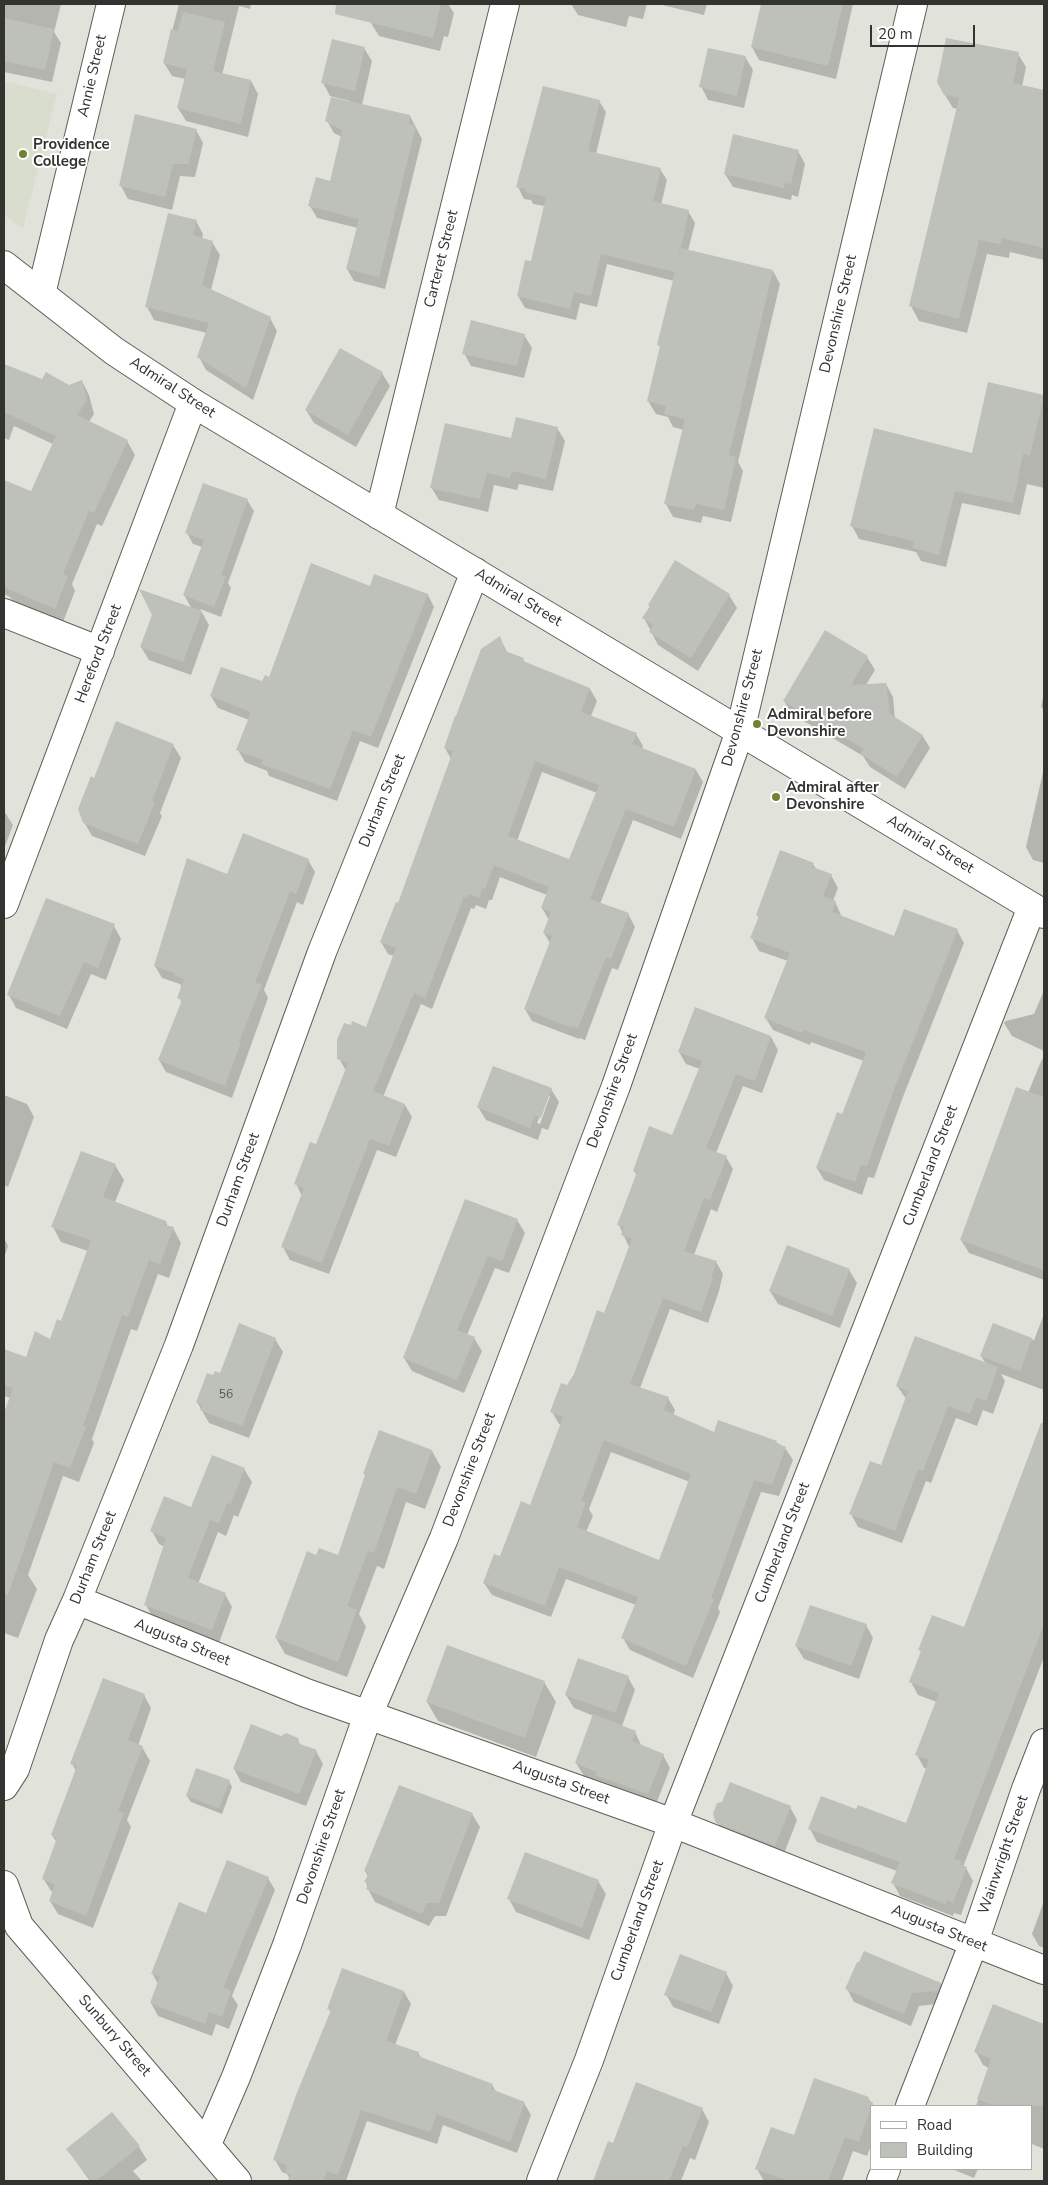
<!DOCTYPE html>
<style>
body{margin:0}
#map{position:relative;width:1048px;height:2185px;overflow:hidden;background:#e1e3db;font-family:"Nunito Sans",sans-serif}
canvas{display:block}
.frame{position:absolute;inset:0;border:5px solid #333430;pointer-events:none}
.legend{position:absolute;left:870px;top:2105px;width:162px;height:65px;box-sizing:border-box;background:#fff;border:1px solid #adaeac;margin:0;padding:6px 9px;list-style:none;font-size:15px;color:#333430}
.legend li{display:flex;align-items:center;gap:10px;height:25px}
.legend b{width:25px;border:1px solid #adaeac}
.scale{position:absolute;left:870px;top:25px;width:105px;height:22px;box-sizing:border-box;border:2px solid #333430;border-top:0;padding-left:6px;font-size:15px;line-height:18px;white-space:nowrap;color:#333430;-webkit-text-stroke:4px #fff;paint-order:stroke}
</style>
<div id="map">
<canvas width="1048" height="2185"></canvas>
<div class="frame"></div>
<ul class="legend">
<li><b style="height:6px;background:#fff"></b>Road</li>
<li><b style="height:14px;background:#bec1b9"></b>Building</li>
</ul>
<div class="scale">20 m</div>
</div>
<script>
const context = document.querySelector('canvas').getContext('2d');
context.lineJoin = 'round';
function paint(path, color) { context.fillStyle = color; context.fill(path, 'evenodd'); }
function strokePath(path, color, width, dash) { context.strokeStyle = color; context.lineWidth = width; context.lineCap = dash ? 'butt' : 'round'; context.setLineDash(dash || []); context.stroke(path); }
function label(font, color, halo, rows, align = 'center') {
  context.font = font + ' "Nunito Sans",sans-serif'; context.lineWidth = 4; context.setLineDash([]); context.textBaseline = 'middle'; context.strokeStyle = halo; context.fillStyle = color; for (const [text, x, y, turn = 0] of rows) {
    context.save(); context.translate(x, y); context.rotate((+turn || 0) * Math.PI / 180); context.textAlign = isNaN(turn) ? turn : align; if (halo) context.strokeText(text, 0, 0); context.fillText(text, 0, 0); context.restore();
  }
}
const built = new Path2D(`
 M4,81L57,94L23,229L4,215Z`);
const shadow = new Path2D(`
 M4,4H61L54,32L61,43L52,82L4,72Z
 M179,4H251L250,9L239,6L222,75L251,81L258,94L248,137L186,121L178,108L185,79L172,76L164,63Z
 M376,4H448L454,13L448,37L444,36L440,51L379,36L371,23Z
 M571,4H647L643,19L629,16L626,27L578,15Z
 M658,4H707L704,15Z
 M777,4H853L836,79L759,60L752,47L776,9Z
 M364,48L372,61L362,105L410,116L422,139L385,289L354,281L347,269L358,228L317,218L310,206L331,182L342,137L334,133L327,121L350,101L330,96L323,83Z
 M1018,54L1026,67L1022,87L1044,91V137L965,120L959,109L953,108L945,95Z
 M745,57L753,70L744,108L708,100L701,86Z
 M599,101L606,112L596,154L660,169L667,180L661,205L688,211L695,223L688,251L773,271L780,284L738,462L743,471L731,522L703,516L701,523L673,517L666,504L684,430L673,427L668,417L656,414L648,401L661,349L659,345L674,281L607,264L597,307L580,303L576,320L525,308L518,296L532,263L545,206L533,204L531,200L524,199L518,187Z
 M196,130L203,143L195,177L180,176L172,210L128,199L121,186Z
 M798,151L805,164L798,197L792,195L791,200L733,187L725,174Z
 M946,158L1034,199L1044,202V260L1010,252L1009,258L987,254L967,333L919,321L911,306Z
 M196,221L203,234L202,239L212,242L220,255L211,290L270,318L277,331L253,400L206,370L199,357L207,333L154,320L147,307Z
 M524,335L532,348L524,378L471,366L464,353Z
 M4,366L42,381L68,386L82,381L89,395L94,414L89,422L127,441L135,455L102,526L97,524L72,584L75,591L63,622L13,601L10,597L4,594V481L31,492L53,444L14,426L9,440L4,438Z
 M382,373L390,386L356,447L314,423L306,410Z
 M1044,396V488L1027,484L1020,515L962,503L946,567L921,561L916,552L859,539L852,526L973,454Z
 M557,428L565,441L553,491L519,484L517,490L494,485L488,512L439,500L431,487L512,440Z
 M247,500L254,511L228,583L231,588L221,617L200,609L209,625L191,675L149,660L141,647L192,609L184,595L202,547L193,544L187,533Z
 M371,587L428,595L434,607L378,748L360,741L337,801L269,776L267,771L245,762L238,750L249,720L218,708L211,696L263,683Z
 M729,595L737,608L698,671L658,645L644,618L651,608L649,605Z
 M825,632L867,657L875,670L866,685L886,684L893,697L895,719L922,735L930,748L905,789L870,767L863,756L792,714L784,701Z
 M500,638L508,654L523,659L525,663L590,689L597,701L591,716L636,734L643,746L642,749L696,770L703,782L681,839L633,820L600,904L628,914L635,927L618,970L612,968L585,1040L579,1038V1039L532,1021L525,1009L550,943L544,933L549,920L542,908L547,895L500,877L492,900H489L486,909L476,905L474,909L471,908L432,1009L421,1004L383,1097L405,1105L412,1117L396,1157L377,1150L329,1274L290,1260L283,1247L302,1196L296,1184L317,1146L346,1071L339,1058L367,1028L394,956L388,954L381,942L399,904L451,759L445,748ZM542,772L597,793L570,861L517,841Z
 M1044,693V712L1041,706Z
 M173,745L181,758L160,813L162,816L145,856L92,836L84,822L95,780Z
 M1044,768V863L1033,860L1026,847Z
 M4,811L13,825L4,849Z
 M308,860L315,872L303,905L297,902L264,990L268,998L232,1098L166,1072L159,1060L182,1003L179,998L182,988L180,984L162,978L155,966L227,875Z
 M813,864L817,870L831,875L838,888L833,901L835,902L842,917L894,937L957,930L964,943L901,1102L874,1178L868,1177L862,1195L824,1180L817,1168L843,1116L864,1061L811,1042L810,1045L773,1030L765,1017L788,961L759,951L752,938L759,918L757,915Z
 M114,926L121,939L106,980L91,974L67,1029L16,1008L9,995Z
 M1044,990V1051L1012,1036L1004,1023L1006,1021L1034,1014Z
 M695,1009L771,1037L778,1050L762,1093L743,1086L716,1153L726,1157L733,1169L717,1212L711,1209L694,1255L716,1262L723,1274L719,1291L708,1323L670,1309L640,1388L668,1398L675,1410L673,1416L715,1434L776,1442L785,1448L793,1460L779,1496L761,1492L718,1608L720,1612L693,1678L630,1650L623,1638L636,1605L566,1579L551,1617L492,1595L484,1583L531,1506L562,1425L559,1424L552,1412L568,1387L605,1314L629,1247L619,1225L637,1175L634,1171L673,1137L700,1069L686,1064L679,1052ZM611,1452L690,1482L660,1561L586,1532L593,1516L589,1509Z
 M1042,1059L1044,1060V1280L969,1253L961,1240L1028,1093Z
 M551,1089L559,1102L548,1130L542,1128L538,1140L486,1120L478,1107ZM548,1096H550L540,1124L537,1123Z
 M4,1095L27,1104L34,1117L8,1187L4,1185Z
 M115,1165L124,1180L115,1202L166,1222L168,1227L173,1228L181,1243L169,1278L158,1274L137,1331L131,1329L92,1439L94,1443L79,1482L63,1476L28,1575L37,1589L18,1638L4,1633V1416L11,1398L4,1396V1353L5,1350L27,1358L51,1341L61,1322L88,1251L61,1242L53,1227Z
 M517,1220L525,1233L509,1273L495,1268L467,1335L474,1338L482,1351L464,1393L412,1371L404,1358Z
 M4,1238L8,1246L4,1258Z
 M849,1270L857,1283L840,1328L778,1304L770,1291Z
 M1044,1314V1390L1001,1374L1005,1381L993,1414L983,1410L977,1426L956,1418L931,1483L926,1481L902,1543L858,1527L851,1514L882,1467L907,1400L897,1386L986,1364L981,1356L994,1325L1034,1340Z
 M275,1339L283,1352L249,1438L209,1423L197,1402L214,1377Z
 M1044,1419V1657L963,1867L966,1868L973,1881L961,1915L954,1913L953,1916L900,1896L893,1883L897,1871L817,1842L810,1829L857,1811L907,1825L927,1769L924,1768L917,1755L937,1702L918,1695L911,1682L922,1654L920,1650L965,1629Z
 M432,1451L441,1467L425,1509L406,1502L384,1569L377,1566L359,1614L366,1627L347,1677L285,1654L276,1638L316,1556H339L366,1476Z
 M244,1469L252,1482L238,1517L234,1515L226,1536L218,1532L198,1584L225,1594L232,1607L219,1643L153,1618L146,1605L165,1547L159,1544L152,1531L192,1509Z
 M866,1625L873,1638L859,1679L804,1659L796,1646Z
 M628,1677L635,1690L622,1726L635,1732L642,1747L663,1755L670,1768L655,1807L604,1788L601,1783L584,1776L576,1763L594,1716L574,1708L566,1695Z
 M544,1682L556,1702L536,1757L438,1721L427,1702Z
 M144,1695L151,1708L138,1746L142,1747L150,1761L127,1820L131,1827L93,1928L58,1914L50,1901L53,1892L51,1891L43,1878L57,1843L52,1835L76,1771L72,1764Z
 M300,1745L316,1751L323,1764L306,1806L241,1782L234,1769Z
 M229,1781L232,1787L222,1814L191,1802L187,1796Z
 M790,1807L797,1820L782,1859L725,1836L718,1823Z
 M472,1814L480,1827L446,1916H435L429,1926L375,1902L368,1889L366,1882L368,1876L365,1871Z
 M268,1878L275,1890L232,1996L238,2005L229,2029L216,2024L212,2036L158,2016L151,2003L158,1984L152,1973L207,1914Z
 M598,1881L606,1894L589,1940L516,1912L509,1899Z
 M1044,1901V1948L1039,1946L1032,1934Z
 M726,1973L733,1986L719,2024L673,2007L666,1994Z
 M941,1984L948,1997L945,2003L919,2006L911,2026L854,2002L847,1989Z
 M404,1992L411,2004L395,2045L418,2053L422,2059L492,2085L497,2093L524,2103L531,2115L517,2153L443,2125L437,2144L367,2121L346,2181H291L287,2174L282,2172L275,2160L331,2013L329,2009Z
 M993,2006L1044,2025V2149L1032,2144V2106H976L989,2068L983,2065L976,2052Z
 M868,2098L874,2106H872V2143L867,2156L853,2151L842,2181H764L757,2169L794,2137Z
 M702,2109L709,2122L695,2160L690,2158L681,2181H594L609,2143L613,2144Z
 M112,2114L139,2147L147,2160L133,2171L142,2181H90L72,2156Z
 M952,2169H978L974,2178Z`);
const building = new Path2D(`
 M336,4H441L433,38L335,14Z
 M761,4H843L828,66L751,47Z
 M183,12L225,22L213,71L251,80L241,124L177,108L187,69L163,63L171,29L178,31Z
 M4,18L54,29L45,70L4,61Z
 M946,38L1019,52L1013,83L1044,90V248L1002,238L1001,244L979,240L959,319L909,306L959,98L944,95L937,82Z
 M332,39L365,47L355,91L321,83Z
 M708,48L746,56L737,96L699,87Z
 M543,86L600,100L588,151L661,168L653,201L689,210L675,272L601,254L591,296L574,292L570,309L517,296L525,260L531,261L546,197L525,192L526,189L516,187Z
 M331,97L410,115L409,124L416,126L379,277L346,269L359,219L308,206L316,177L330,181L342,130L325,121Z
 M135,114L197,129L188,164H173L165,197L119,186Z
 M733,134L799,150L791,184L785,183L784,188L724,174Z
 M168,213L197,220L193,235L213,241L202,285L271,317L246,388L197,357L209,323L145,307Z
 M681,248L773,270L729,455L736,457L724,510L696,504L694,510L664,504L685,419L664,414L666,406L647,401L660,346L657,345Z
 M471,320L525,334L517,366L462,354Z
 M340,348L383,372L348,435L305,410Z
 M4,364L42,379L46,372L69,385L82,380L87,400L77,415L128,440L94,513L89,511L63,574L68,576L55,609L4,587V480L31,491L56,436L4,412Z
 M988,382L1044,395L1030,456L1023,454L1013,503L955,491L939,555L913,548L914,541L850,526L874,428L972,453Z
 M516,417L558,427L546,479L512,471L510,478L487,473L480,499L430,488L445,423L511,438Z
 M203,483L248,499L221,575L226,576L214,607L183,595L204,540L185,533Z
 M675,560L730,594L691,658L649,632L653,625L642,618L650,606L648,605Z
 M311,563L370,586L374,574L428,594L371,737L353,730L330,789L261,764L263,760L236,750L251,712L210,696L221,667L262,681L265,675L269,677Z
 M139,589L202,611L183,662L140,647L152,615Z
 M825,630L868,656L851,685L886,683L890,714L923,735L897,777L861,754L864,749L783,701Z
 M500,636L505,651L524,658L523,661L590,688L581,712L637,733L632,744L696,769L674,827L626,809L590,899L629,913L611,959L606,957L578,1028L573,1026L572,1028L524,1009L552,936L543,933L551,912L541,908L549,887L494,865L485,889L482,888L479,898L469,894L467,898L464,896L425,998L414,993L373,1091L405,1104L389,1146L370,1139L322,1263L281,1247L304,1188L294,1184L310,1142L316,1144L348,1063L337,1059V1040L344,1023L351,1025L352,1021L366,1027L396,948L380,942L396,902L398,903L453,751L444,748L455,716H456L481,649ZM535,761L599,785L569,859L508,836Z
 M116,721L174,744L152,801L155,802L138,844L83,823L78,809L91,776L94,778Z
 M243,833L309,859L296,894L290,891L255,983L262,984L239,1042H241L225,1086L158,1060L182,1000L177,998L184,979L174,975L175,973L154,966L187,858L227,874Z
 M780,850L814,863L812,867L832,874L823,896L836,901L832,912L894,936L904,909L958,929L894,1089L867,1166L861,1165L855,1182L816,1168L837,1112L842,1114L866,1052L804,1030L802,1033L764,1018L790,953L750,938L759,916L756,915Z
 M46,898L115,924L98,968L84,962L60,1016L7,995Z
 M695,1007L771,1036L755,1081L736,1074L706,1148L727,1156L710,1200L704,1198L684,1251L717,1261L711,1278H713L701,1312L663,1298L630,1384L669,1397L664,1410L714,1432L718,1420L777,1441L776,1443L786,1447L772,1485L754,1480L711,1598L714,1599L686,1666L621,1638L638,1597L559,1567L545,1606L483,1583L494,1554L500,1556L521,1501L530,1505L563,1417L550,1412L561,1383L567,1385L574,1374L597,1310L604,1313L632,1239L621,1235L624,1227L617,1225L637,1172L633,1171L649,1126L672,1135L702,1061L678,1052ZM604,1440L691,1474L659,1560L577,1527L586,1502L581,1501Z
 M493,1066L552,1088L541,1118L535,1115L530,1128L477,1107Z
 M1016,1087L1044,1097V1270L960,1240Z
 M81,1151L116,1164L103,1197L166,1221L165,1225L174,1227L160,1264L149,1260L128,1317L122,1315L83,1426L86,1427L70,1468L54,1462L8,1595L4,1594V1413L13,1388L4,1385V1349L26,1357L35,1331L50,1339L57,1319L61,1321L91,1240L51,1227Z
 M465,1199L518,1219L502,1261L488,1256L457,1330L475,1337L457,1380L403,1358Z
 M787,1245L850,1269L832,1316L769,1291Z
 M239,1323L276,1338L242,1426L200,1410L202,1405L196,1402L207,1373L213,1375L215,1371L220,1373Z
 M993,1323L1032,1338L1020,1371L980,1356Z
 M915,1336L998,1367L986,1401L976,1397L970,1414L948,1406L923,1471L918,1469L895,1531L849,1514L870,1461L881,1465L908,1391L896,1386Z
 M1041,1423L1044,1424V1624L954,1859L961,1861L960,1864L967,1867L953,1903L947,1900L945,1904L891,1883L900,1862L808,1829L821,1796L856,1809L858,1805L906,1823L929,1760L915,1755L939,1693L909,1682L921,1651L918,1650L932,1615L964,1627Z
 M379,1430L432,1450L416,1494L397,1487L374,1553L368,1551L347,1606L357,1610L338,1662L275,1638L307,1551L316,1555L319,1548L338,1555L365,1475L363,1474Z
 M212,1455L245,1468L230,1505L227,1503L219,1523L210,1520L188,1578L226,1593L212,1630L144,1605L166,1538L150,1531L164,1496L191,1507Z
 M810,1605L867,1624L851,1666L795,1646Z
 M447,1645L545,1681L525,1738L426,1702Z
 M578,1658L629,1676L615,1713L565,1695Z
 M103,1678L145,1694L128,1740L143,1746L118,1811L124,1813L86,1916L49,1901L55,1884L42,1879L57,1838L51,1835L77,1766L70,1764Z
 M593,1714L636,1731L632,1741L664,1754L648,1794L595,1775L597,1772L575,1763Z
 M251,1724L281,1736L286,1733L298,1738L300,1744L317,1750L299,1794L233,1769Z
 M196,1768L230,1780L219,1808L186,1796Z
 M730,1782L791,1806L775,1846L716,1823L713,1814L717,1803L722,1802Z
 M399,1785L473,1813L439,1903H427L422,1914L366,1889L369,1884L364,1882L369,1873L364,1871Z
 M525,1852L599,1880L582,1928L507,1899Z
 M227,1860L269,1877L223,1988L231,1991L222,2017L209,2012L205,2024L150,2003L160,1976L151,1974L179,1902L206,1913Z
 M864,1951L941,1983L938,1991L912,1993L904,2014L845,1989L857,1962H859Z
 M680,1954L727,1972L711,2012L664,1995Z
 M342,1968L404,1991L386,2041L419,2052L418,2056L493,2084L491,2089L525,2102L510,2142L437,2114L430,2132L361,2110L338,2175L327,2171L323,2181H287L291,2175L285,2173L287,2165L273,2160L296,2095L331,2010L327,2009Z
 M993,2004L1044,2024V2106H995L977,2099L991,2059L974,2052Z
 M814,2078L869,2097L868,2101L873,2102L859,2142L845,2137L828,2181H789L755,2169L771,2127L794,2135Z
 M636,2082L703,2108L687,2148L683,2146L669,2181H593L608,2141L613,2143Z
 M112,2112L140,2146L96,2181H92L66,2149Z`);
const minor = new Path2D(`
 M41,294L111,4
 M379,515L505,4
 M4,613L100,651
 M4,904L193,403
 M77,1600L306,1693L673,1823L1044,1970
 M4,1786L15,1769L59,1640L77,1600L179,1345L322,952L475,572
 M4,1885L19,1926L237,2181
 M910,2106L974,1942L1026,1789L1044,1743
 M207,2144L236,2077L287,1945L368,1715L444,1538L616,1086L740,731L913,4
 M541,2181L589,2060L673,1823L1032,907
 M881,2181L886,2169`);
const secondary = new Path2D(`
 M4,265L114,351L193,403L1044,914`);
const markers = [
 [23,154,5,"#708333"],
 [757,724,5,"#708333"],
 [776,797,5,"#708333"]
];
const numberNames = [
 ["56",226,1395]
];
const streetNames = [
 ["Annie Street",93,76,-77],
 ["Carteret Street",442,259,-76],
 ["Devonshire Street",839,314,-77],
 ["Admiral Street",172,388,33],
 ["Admiral Street",518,598,31],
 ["Hereford Street",99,654,-69],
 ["Devonshire Street",743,708,-75],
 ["Durham Street",383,801,-68],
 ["Admiral Street",930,845,31],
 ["Devonshire Street",613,1091,-70],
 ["Cumberland Street",931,1166,-69],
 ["Durham Street",239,1180,-70],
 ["Devonshire Street",470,1470,-69],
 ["Cumberland Street",783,1543,-69],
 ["Durham Street",94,1558,-68],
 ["Augusta Street",182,1643,22],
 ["Augusta Street",561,1783,20],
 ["Devonshire Street",322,1847,-71],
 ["Wainwright Street",1004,1855,-71],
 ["Cumberland Street",638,1921,-70],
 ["Augusta Street",939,1929,22],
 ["Sunbury Street",114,2036,49]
];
const poiNames = [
 ["Providence",33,145],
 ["College",33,162],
 ["Admiral before",767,715],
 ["Devonshire",767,732],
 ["Admiral after",786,788],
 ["Devonshire",786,805]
];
paint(built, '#d8ddcd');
paint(shadow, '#0003');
paint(building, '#bec1b9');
strokePath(minor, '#5d6058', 30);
strokePath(secondary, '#5d6058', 30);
strokePath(minor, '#fff', 28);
strokePath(secondary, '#fff', 28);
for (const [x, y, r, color] of markers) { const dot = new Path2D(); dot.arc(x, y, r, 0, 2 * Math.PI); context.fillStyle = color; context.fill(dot); strokePath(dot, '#fff', 2); }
label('12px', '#565752', null, numberNames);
label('15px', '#333430', '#fff', streetNames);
label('bold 15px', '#333430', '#fff', poiNames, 'left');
</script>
